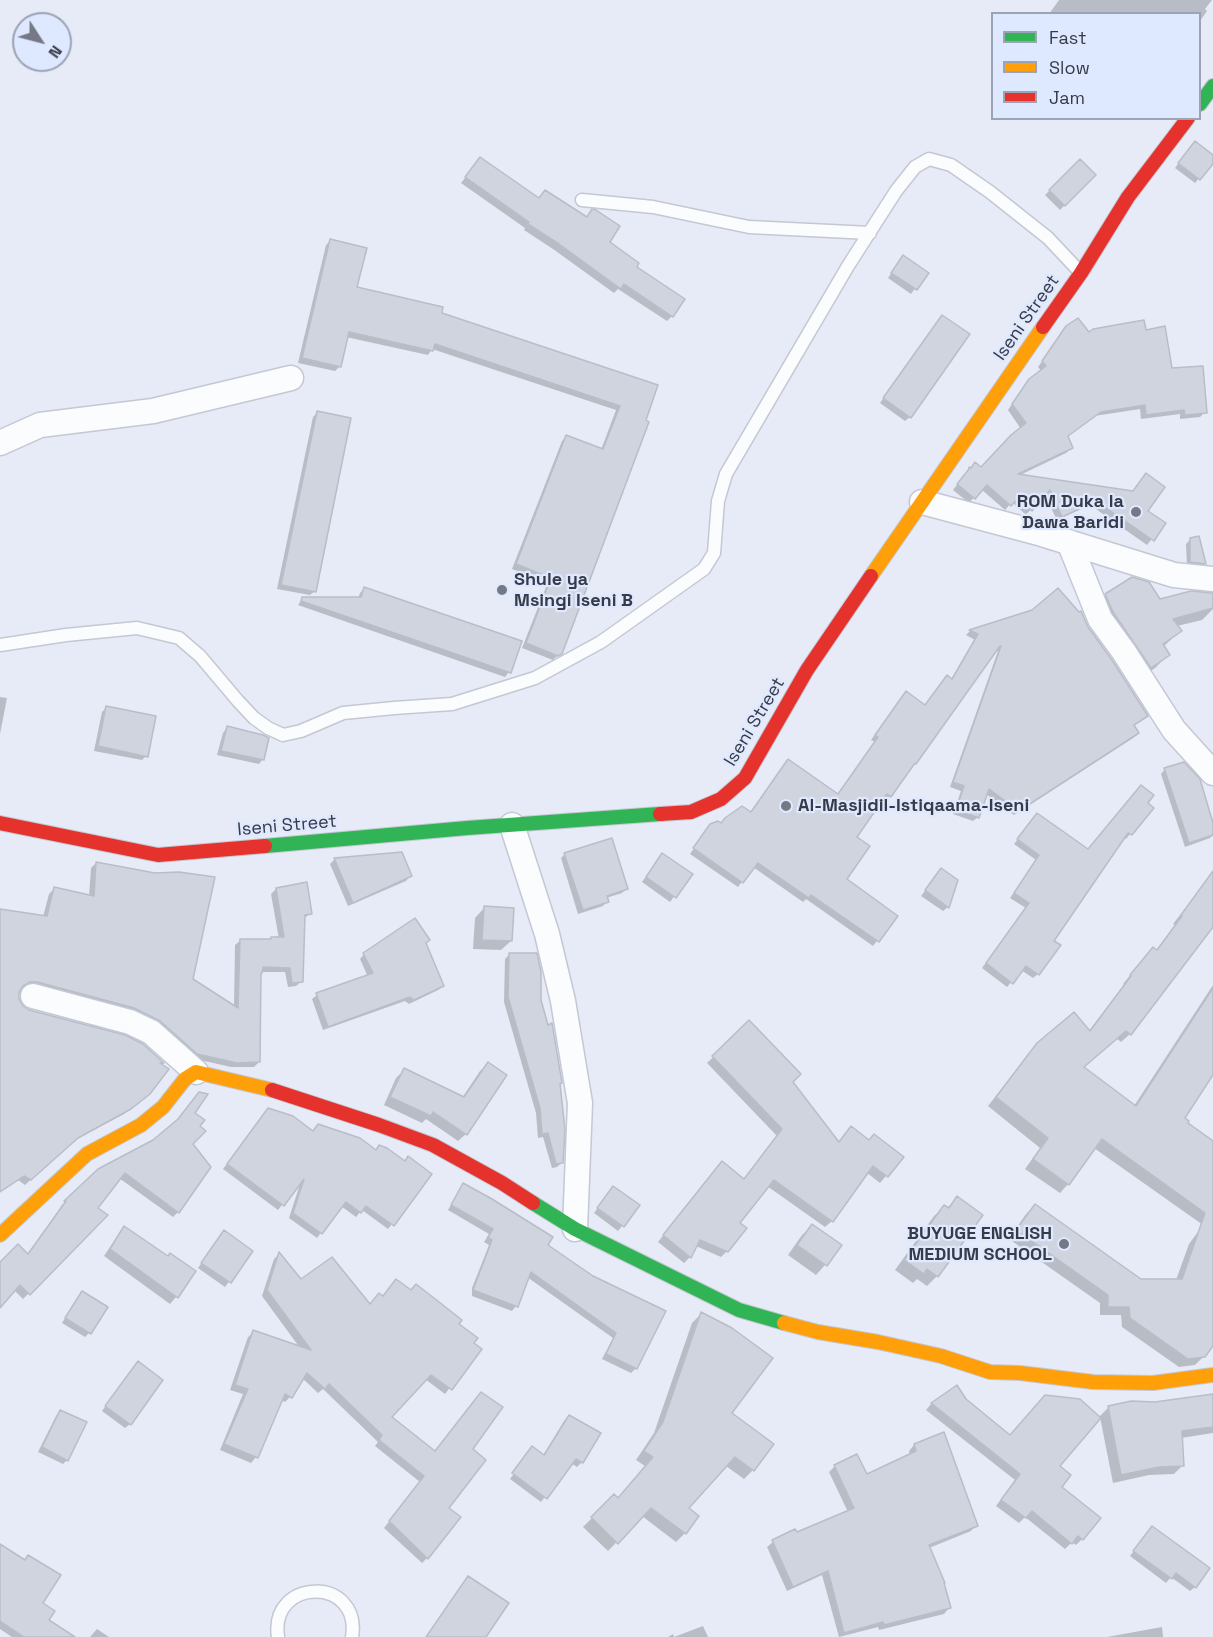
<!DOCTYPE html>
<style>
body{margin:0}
#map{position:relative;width:1213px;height:1637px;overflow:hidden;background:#e6ebf7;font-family:"Space Grotesk",sans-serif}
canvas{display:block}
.legend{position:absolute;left:991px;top:12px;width:210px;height:108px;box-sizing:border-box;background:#dee8ff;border:2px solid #9ba3b5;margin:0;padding:8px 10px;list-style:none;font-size:18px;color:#373b47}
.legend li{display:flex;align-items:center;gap:12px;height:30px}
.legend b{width:30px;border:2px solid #9ba3b5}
.north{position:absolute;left:12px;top:12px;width:60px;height:60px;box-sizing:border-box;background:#dee8ff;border:2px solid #9ba3b5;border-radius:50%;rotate:126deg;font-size:16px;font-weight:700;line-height:24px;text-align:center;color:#373b47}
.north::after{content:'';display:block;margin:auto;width:21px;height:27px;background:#747985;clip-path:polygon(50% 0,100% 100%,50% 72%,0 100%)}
</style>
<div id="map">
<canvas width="1213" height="1637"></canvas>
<ul class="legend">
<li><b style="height:8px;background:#30b455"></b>Fast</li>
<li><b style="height:8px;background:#ff9f0a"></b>Slow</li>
<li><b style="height:8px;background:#e5322d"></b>Jam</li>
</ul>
<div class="north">N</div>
</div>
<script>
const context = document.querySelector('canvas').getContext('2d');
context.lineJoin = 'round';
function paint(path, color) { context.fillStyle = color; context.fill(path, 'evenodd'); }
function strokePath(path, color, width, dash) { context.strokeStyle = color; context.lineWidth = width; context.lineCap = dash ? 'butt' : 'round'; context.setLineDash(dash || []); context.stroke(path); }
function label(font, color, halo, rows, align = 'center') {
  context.font = font + ' "Space Grotesk",sans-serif'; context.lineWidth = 4.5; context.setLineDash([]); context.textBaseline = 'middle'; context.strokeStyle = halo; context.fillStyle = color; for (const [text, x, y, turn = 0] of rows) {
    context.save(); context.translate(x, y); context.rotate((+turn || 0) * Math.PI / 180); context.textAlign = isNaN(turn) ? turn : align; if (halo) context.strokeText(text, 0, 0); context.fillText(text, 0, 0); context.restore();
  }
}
const shadow = new Path2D(`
 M1059,0H1212L1205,9L1207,11L1200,21V14H1049Z
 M1190,147L1213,157V161L1195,183L1175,168Z
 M480,159L538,200L586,218L593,211L608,242L635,267L672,316L667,321L618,289L614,293L553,249L524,230L525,228L461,183Z
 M1080,161L1094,175L1060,210L1045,195Z
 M330,241L356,289L440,314L657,386L560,653L553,660L522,648L548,582L512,569L562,441L566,437L601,450L616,410L432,349L428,355L346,337L340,366L335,371L298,363L326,245Z
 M899,262L926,273L911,294L888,278Z
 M942,316L910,417L905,421L880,403Z
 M1145,331L1170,370L1205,412L1200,417L1180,419V414L1141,419L1140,409L1094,416L1066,437L1071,448L1066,453L1018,476L1146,511L1164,524L1147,545L1090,505L1057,520L1044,494L1026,515L1012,502L1005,510L981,489L969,503L953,490L969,469H981L1021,429L1008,410L1024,386L1042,372L1038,367L1062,333L1088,334Z
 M317,413L315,591L310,595L277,589L313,417Z
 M1191,539L1205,564L1200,568L1187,566L1186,544Z
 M365,588L509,672L505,677L298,605L303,598L358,599L360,593Z
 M1106,596L1160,601L1213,597V609L1202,620L1177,626L1180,631L1163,647L1168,655L1155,668L1138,680L1093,609Z
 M1033,612L1087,628L1146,716L1133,726L1138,733L1133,738L1014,815L986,794L978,817L973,821L953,814L961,791L950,787L998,651L995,650L915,763L890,796L885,800L882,798L855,837L845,880L896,916L873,946L806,899L803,902L753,867L738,887L690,854L706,831L750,813L788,761L837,795L875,742L871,740L901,698L925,707L951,680L975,640L966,635L970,631Z
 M0,697L7,698L0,734Z
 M107,707L146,756L142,760L94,751L102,712Z
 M227,728L263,759L259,764L217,755L223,733Z
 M1165,769L1213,828V835L1210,838L1185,847L1161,774Z
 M1146,803L1152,808L1130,834L1126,839L1124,837L1052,941L1059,946L1038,974L1033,978L1021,970L1007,987L982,968L1026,908L1010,898L1036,860L1014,844L1033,820L1088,850Z
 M401,854L410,876L406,881L348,906L330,864L334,860Z
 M565,854L626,889L622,893L606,898L607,901L603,906L578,914L561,858Z
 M658,859L691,874L670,902L642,882Z
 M96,863L192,979L234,1007L235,945L241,940H270L279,939L271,894L276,889L311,913L303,919L302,981L296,986L288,987L285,972H261L259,974V1062L254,1067H231L191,1058L31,987H22L18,991V1001L22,1008L28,1011L142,1045L162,1063L142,1099L124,1114L71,1142L25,1185L18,1180L0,1192V910L43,917L49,894L54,889L89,897L91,868Z
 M941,870L948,907L943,911L921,896Z
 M1202,888L1213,896V924L1130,1034L1121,1042L1116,1038L1083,1067L1134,1106L1213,985V1072L1183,1118L1186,1123L1213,1142V1343L1204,1356L1195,1365L1179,1367L1122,1327L1121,1315H1100V1303L1009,1239L1026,1214L1035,1206L1141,1281L1176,1280L1189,1244L1203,1225L1094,1148L1068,1184L1060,1193L1025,1169L1040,1148L988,1106L1029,1054L1088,1032L1124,985L1123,984L1144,958L1156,951L1175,925L1173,924L1194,897Z
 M484,908L511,941L501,950L473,949L475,918Z
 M424,944L443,986L438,990L409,1004L405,1001L323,1030L312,999L317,995L368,977L360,959L364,954Z
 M509,955L540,1000L559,1085L562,1162L557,1167L552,1168L543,1137L538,1138L536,1113L504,1002L505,959Z
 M749,1022L791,1082L838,1143L845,1134L868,1142L902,1157L880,1183L866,1172L832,1221L825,1227L767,1186L738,1223L727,1251L721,1257L696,1246L690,1257L684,1263L658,1242L716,1169L743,1180L777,1136L707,1063Z
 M488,1064L466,1134L458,1141L426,1119L422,1123L384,1105L396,1078L404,1070L462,1098L480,1071Z
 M192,1101L193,1113L178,1212L173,1217L119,1178L96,1209L106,1215L23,1299L14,1290L0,1305V1264L27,1255L61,1207H60L99,1171L154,1141L175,1123Z
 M264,1115L312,1132L375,1151L430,1174L388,1229L362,1210L356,1217L341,1206L317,1238L289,1218L301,1181L278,1210L223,1169Z
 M464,1185L592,1277L636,1368L631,1373L602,1359L613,1338L527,1277L516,1306L512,1311L472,1296V1288L489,1245L484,1242L489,1234L448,1210L459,1190Z
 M609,1193L638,1206L618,1231L594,1213Z
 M957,1198L978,1220L937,1276L927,1286L917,1279L913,1283L895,1270L934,1216L944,1207L947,1208Z
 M812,1226L840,1245L825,1265L816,1275L788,1255L802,1235Z
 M124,1228L167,1258L194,1272L176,1297L170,1304L104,1256L118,1235Z
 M220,1237L251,1251L225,1287L198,1268Z
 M279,1254L301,1281L369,1306L456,1324L472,1343L480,1349L445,1394L425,1379L389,1417L435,1452L471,1450L427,1558L422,1563L384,1528L420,1482L375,1446L378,1442L323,1389L318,1393L302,1378L290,1397L285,1402L281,1400L256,1457L251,1463L220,1450L243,1394L230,1390L248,1337L254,1332L300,1348L262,1296L274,1259Z
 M78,1298L89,1333L85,1337L62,1323Z
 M701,1314L730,1414L753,1470L744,1479L726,1466L687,1509L697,1516L685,1533L676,1542L642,1516L608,1551L583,1527L614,1496L617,1499L645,1466L636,1460L654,1433L692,1323Z
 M133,1368L130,1424L125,1428L102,1411Z
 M957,1387L965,1400L1010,1437L1099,1417L1108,1408L1213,1395V1433L1181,1438L1182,1466L1174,1474L1149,1475L1113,1483L1100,1417L1057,1466L1060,1487L1082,1539L1076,1545L1072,1542L1065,1549L1025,1517L1019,1523L996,1506L1015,1480L926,1410L931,1404Z
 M60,1411L67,1460L63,1464L38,1452L56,1416Z
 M569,1417L599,1434L582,1462L577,1467L571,1463L541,1502L510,1479L531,1451L543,1456L564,1421Z
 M914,1445L976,1525L971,1531L929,1548L949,1608L944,1614L879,1630L878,1627L839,1637L822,1575L787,1591L767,1547L773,1542L794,1531L796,1534L848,1512L829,1472L835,1466L866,1476L910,1455L909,1451Z
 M1148,1533L1195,1587L1190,1591L1171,1577L1166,1583L1130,1556Z
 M0,1546L41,1604L47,1621L72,1637H12L0,1629Z
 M703,1626L708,1637H668L673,1634L674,1637Z
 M1162,1627L1163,1637H1107Z
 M97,1629L109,1637H90Z`);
const building = new Path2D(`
 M1195,141L1213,155V164L1200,180L1178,163Z
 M480,157L539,198L545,190L587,217L592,209L596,210L620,226L610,242L639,263L637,267L685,299L673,317L624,284L621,289L559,244L528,224L529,222L465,177Z
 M1080,159L1096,175L1065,206L1049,190Z
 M330,239L367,248L357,287L443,307L442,313L658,385L646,420L649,422L562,654L558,656L526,643L551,578L516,564L566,435L603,449L620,406L435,344L433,351L349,332L341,367L302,358Z
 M903,255L929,273L917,290L891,273Z
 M942,315L970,334L911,418L883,398Z
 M1078,318L1089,332L1093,329L1144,320L1146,330L1165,326L1172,368L1203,366L1207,413L1185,415L1184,410L1146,415L1145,405L1101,412L1068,436L1073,448L1018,474L1133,491L1146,473L1165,487L1148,511L1166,523L1154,541L1096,501L1062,517L1050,490L1032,511L1018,498L1011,506L987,485L975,499L957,484L969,469V467L971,468L975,462L981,467L1011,435L1026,423L1012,404L1029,379L1046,366L1042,361L1066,326Z
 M317,411L351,418L316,592L281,585Z
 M1199,536L1206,564L1190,562V538Z
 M1132,577L1149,582L1160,599L1191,591L1213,593V608L1173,619L1182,631L1163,644L1170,655L1151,668L1113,612L1105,594Z
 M364,587L522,641L511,673L301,601L302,597H361Z
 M1058,588L1079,612L1081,611L1088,627L1112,660L1148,716L1134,725L1139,733L1019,811L989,789L979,818L956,810L964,786L953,782L1001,646H1000L916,764L915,763L891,797L887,794L857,837L870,846L847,879L898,916L879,942L811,895L809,898L758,863L743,883L693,848L710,824L718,821L721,823L725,818L742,806L751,812L788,759L838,794L878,737L875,735L906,691L925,705L947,675L952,679L978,634L969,630L1032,610Z
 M106,706L156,716L148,757L98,746Z
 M227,726L263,735L269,738L264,760L221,751Z
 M1184,762L1200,779L1213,823V835L1189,843L1164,768Z
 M1141,785L1154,795L1148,803L1154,808L1132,835L1128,833L1054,941L1061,945L1039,975L1026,966L1013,984L986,963L1029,903L1014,893L1039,855L1017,839L1037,813L1088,849Z
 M612,838L628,889L607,896L609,902L583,910L564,853Z
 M402,852L412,876L353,903L334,858Z
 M662,853L693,874L676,898L646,877Z
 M96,862L155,873L179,872L215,877L193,979L238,1008L240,939H271V937H284L276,888L307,882L312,914L305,915L303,982L292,983L290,968L263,967L262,973H261L260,1062L237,1063L197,1054L160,1021L134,1008L37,982H30L23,986L19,992V999L23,1006L29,1010L125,1035L143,1044L164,1063H160L169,1069L150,1094L131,1109L78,1138L31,1180L24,1176L0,1192V909L47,916L54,887L94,896Z
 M941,868L958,880L949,908L925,890Z
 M1213,871V927L1131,1035L1126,1031L1084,1067L1136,1106L1213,988V1075L1185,1118L1189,1121L1188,1123L1213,1141V1346L1205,1357L1188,1359L1130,1318L1129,1307H1108V1295L1016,1230L1035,1204L1141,1279H1182L1205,1213L1102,1139L1069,1185L1033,1159L1048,1138L996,1097L1037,1043L1074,1012L1090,1031L1131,976L1130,975L1153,947L1157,950L1182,916L1181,915Z
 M484,906L514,908L512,941L482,940Z
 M415,918L430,940L426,943L444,986L414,1000L410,997L328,1027L316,993L373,973L363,953Z
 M509,953H537L541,972V1000L548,1025L552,1023L562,1083L560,1084L565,1130L563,1163L556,1164L548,1133L542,1134L540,1108L508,997Z
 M749,1020L801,1074L793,1082L839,1142L851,1126L869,1140L874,1134L904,1157L888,1177L873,1166L833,1222L774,1180L740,1223L747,1228L728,1252L700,1240L691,1258L663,1235L722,1161L744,1179L782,1129L712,1056Z
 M488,1062L507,1075L467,1135L433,1112L431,1116L390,1097L404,1068L464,1097Z
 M199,1092L208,1094L195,1113L205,1120L200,1126L206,1131L193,1144L211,1167L179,1213L125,1173L98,1208L108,1215L30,1295L20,1285L0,1308V1262L18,1244L28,1254L66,1201H64L98,1169L153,1140L178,1119Z
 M268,1108L293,1116L313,1131L318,1124L360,1138L376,1150L379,1145L387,1148L405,1161L408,1156L432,1174L394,1226L366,1206L361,1213L346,1202L322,1234L293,1213L304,1179L284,1206L227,1164Z
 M463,1183L492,1199L553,1237L548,1245L593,1276L666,1311L637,1369L606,1354L616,1333L531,1272L518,1307L473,1290L492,1240L488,1237L493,1229L451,1205Z
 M613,1186L640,1205L624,1227L597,1208Z
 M957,1196L983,1215L938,1277L927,1269L924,1274L904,1260L944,1205L949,1208Z
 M812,1224L842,1245L827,1266L797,1245Z
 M124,1226L168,1256L170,1253L196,1271L178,1298L110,1249Z
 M224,1230L253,1251L231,1283L201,1263Z
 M279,1252L301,1279L332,1257L370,1304L379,1293L383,1296L396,1279L411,1290L416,1284L462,1320L459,1324L478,1338L474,1343L482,1349L452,1390L431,1375L392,1417L435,1451L481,1392L503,1407L473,1449L486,1460L449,1508L461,1517L428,1559L389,1521L424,1476L379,1440L382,1435L329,1384L325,1389L307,1373L292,1398L285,1394L258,1458L224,1444L248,1389L235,1385L253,1330L311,1350L267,1290Z
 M82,1291L108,1307L91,1334L65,1318Z
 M701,1312L732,1328L773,1358L732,1413L774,1444L754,1471L735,1457L689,1508L699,1516L686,1534L651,1508L618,1544L591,1517L614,1494L618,1498L653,1457L644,1451L663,1422Z
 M138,1361L163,1380L131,1425L105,1406Z
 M957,1385L966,1399L1010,1435L1045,1395L1080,1399L1101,1418L1060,1466L1071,1475L1062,1487L1101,1518L1083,1540L1078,1536L1072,1544L1032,1511L1026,1518L1001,1500L1020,1474L931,1403Z
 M1213,1394V1427L1182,1431L1184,1466L1159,1467L1121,1475L1108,1406L1131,1401L1155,1402Z
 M60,1410L87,1422L68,1461L42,1447Z
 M569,1415L601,1433L583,1463L576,1459L547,1499L512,1473L532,1446L544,1455Z
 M944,1432L978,1526L929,1545L945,1583H944L951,1608L884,1625L883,1622L844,1633L828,1571L793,1587L772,1540L795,1529L797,1532L854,1508L834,1465L857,1454L867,1474L916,1451L914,1444Z
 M1152,1526L1210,1568L1196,1588L1176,1573L1172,1579L1133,1551Z
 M0,1544L25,1560L28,1555L61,1575L43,1603L55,1611L49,1620L75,1637H24L0,1621Z
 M468,1576L509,1603L486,1637H426Z`);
const lane = new Path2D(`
 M582,200L653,207L749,227L870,233
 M0,645L66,635L137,628L179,638L200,656L238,701L254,718L268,728L283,735L301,731L343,713L394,708L452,704L535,678L601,642L704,569L714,553L718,501L726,474L848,266L896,191L915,167L929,159L951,165L990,192L1048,238L1080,272
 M278,1637C269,1577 362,1576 352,1637`);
const street = new Path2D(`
 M0,443L40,425L153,411L291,378
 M922,502L1042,534L1174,575L1213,579
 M1069,542L1100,619L1124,652L1174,730L1213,773
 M512,825L547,934L563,1001L580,1103L575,1229
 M33,996L130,1022L151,1032L196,1072`);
const fast = new Path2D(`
 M1200,104L1213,86
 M265,846L467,828L660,814
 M533,1203L575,1229L739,1310L784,1323`);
const slow = new Path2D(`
 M871,576L1043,327
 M0,1235L87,1154L141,1125L163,1107L185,1079L196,1072L272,1090
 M784,1323L818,1332L878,1342L941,1356L990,1372L1020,1373L1093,1382L1153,1383L1213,1375`);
const jam = new Path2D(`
 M1043,327L1081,273L1128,197L1188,118
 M660,814L691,812L721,799L745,778L807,670L871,576
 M0,823L158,855L265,846
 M272,1090L379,1125L433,1145L502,1183L533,1203`);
const markers = [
 [1136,512,6,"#747985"],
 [502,590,6,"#747985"],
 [786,806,6,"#747985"],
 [1064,1244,6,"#747985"]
];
const streetNames = [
 ["Iseni Street",1027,318,-55],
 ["Iseni Street",755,722,-59],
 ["Iseni Street",287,826,-5]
];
const poiNames = [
 ["ROM Duka la",1124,502],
 ["Dawa Baridi",1124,523],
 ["Shule ya",514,580,"left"],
 ["Msingi Iseni B",514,601,"left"],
 ["Al-Masjidil-Istiqaama-Iseni",798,806,"left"],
 ["BUYUGE ENGLISH",1052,1234],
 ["MEDIUM SCHOOL",1052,1255]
];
paint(shadow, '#0003');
paint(building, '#d0d4df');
strokePath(building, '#b8bdc8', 1.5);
strokePath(lane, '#c3c8d2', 15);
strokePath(street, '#c3c8d2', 27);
strokePath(fast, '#c3c8d2', 16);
strokePath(slow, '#c3c8d2', 16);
strokePath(jam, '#c3c8d2', 16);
strokePath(lane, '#fbfcfe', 12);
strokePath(street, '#fbfcfe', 24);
strokePath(fast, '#30b455', 14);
strokePath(slow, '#ff9f0a', 14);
strokePath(jam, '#e5322d', 14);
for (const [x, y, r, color] of markers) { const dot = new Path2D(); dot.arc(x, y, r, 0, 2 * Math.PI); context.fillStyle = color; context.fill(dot); strokePath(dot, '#dee8ff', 2); }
label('18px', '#373b47', '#dee8ff', streetNames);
label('bold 18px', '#373b47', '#dee8ff', poiNames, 'right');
</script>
